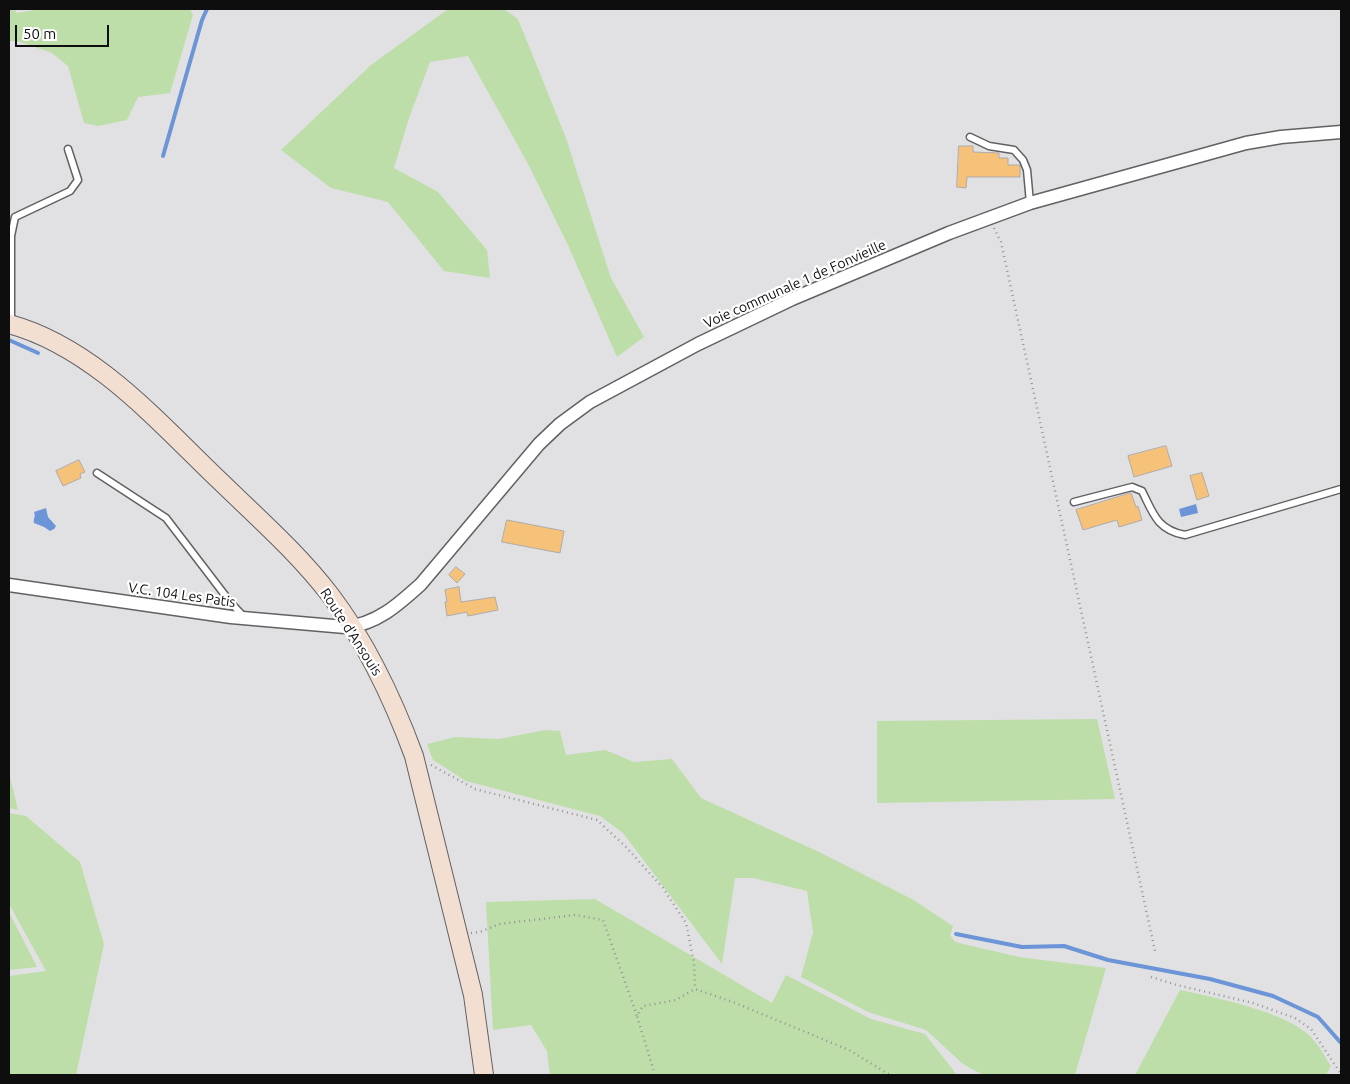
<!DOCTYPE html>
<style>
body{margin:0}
#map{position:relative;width:1350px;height:1084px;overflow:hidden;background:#e1e1e3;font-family:Ubuntu,sans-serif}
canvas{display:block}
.frame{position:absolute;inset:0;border:10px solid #0e0e0f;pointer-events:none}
.scale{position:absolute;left:15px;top:25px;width:94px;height:22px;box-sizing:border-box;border:2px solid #0e0e0f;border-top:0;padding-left:6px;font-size:15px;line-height:18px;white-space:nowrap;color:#0e0e0f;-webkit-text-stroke:4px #fff;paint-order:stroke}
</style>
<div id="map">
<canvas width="1350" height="1084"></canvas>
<div class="frame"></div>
<div class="scale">50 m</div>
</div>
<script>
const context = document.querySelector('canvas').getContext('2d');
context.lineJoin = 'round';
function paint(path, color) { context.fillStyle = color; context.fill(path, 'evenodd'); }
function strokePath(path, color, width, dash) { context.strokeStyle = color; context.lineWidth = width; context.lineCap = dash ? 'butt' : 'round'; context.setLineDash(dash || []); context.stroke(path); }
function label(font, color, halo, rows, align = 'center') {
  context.font = font + ' Ubuntu,sans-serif'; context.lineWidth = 4.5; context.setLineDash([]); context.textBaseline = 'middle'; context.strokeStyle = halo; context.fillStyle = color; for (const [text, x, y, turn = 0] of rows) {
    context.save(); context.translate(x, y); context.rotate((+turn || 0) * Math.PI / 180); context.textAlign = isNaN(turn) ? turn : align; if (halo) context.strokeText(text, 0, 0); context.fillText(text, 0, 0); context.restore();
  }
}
const green = new Path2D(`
 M9,9H15L16,13L42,9H190L193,15L170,93L138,97L127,120L98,126L84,123L68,66L52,53L17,41H9Z
 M448,9H504L518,19L566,138L611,278L644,337L617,357L567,243L527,162L468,56L430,62L409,118L394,168L438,192L487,250L490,278L444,271L388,202L331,188L281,150L371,65Z
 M1097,719L1115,799L877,803V721Z
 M545,730L560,731L566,755L605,750L634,762L672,759L701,798L819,852L912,899L953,926L950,935L955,942L1019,957L1106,968L1075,1075H983L963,1064L926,1030L868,1012L801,977L813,932L807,891L753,878H735L722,964L623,833L600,816L466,781L433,760L427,744L455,737L499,739Z
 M9,773L18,810L9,808Z
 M9,813L26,816L80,862L104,944L76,1075H9V976L46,971L9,904Z
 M595,899L772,1003L786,975L871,1019L925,1034L957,1075H550L547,1051L531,1025L493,1030L486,902Z
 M9,912L37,967L9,970Z
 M1180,990C1216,998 1285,1011 1311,1037C1319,1045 1325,1057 1331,1066L1326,1075H1135Z`);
const water = new Path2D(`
 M1196,504L1198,513L1181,517L1179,509Z
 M46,508L48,517L56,526L54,529L50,531L44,527L34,523C33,519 36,516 34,512Z`);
const stream = new Path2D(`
 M163,156L202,20L207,9
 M9,340L38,353
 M956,934L1022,947L1064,946L1108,960L1210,979L1273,996L1318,1017L1341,1043`);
const building = new Path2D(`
 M959,146H973V152L999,153V158H1008V165H1020V177H967L966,188L957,187Z
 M1166,446L1172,466L1134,477L1128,456Z
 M79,460L85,472L80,474L81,478L63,486L56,471Z
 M1202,473L1209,496L1197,500L1190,476Z
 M1131,493L1136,507L1138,506L1142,520L1119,527L1117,520L1083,530L1076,510Z
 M507,520L564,531L560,553L502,542Z
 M456,567L465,574L457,583L449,575Z
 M459,587L461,602L495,597L498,610L468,616L467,612L447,616L445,602H447L445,590Z`);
const path = new Path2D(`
 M994,228L1001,242L1155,951
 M431,765L475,789L597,820L626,847L663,888L686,923L694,963L695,989
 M471,933L480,932L499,924L575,915L603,920L637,1016
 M1151,977L1177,985L1253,1003L1295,1018L1311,1029L1341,1074
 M655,1075L637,1016L643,1006L676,1000L695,989L733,1002L849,1050L890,1075`);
const lane = new Path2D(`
 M970,137L989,146L1014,150L1023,160L1027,170L1030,203
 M11,323V236L15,217L70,191L78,180L68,149
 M97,473L166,518L231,603L245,618
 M1074,502L1132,487L1142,491C1153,513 1157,530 1185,535L1341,489`);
const street = new Path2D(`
 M9,585L231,617L345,627C376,625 399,604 421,584L539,444L560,424L590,402L698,344L792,299L949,233L1030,203L1246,143L1281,137L1341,132`);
const secondary = new Path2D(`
 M9,324C94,347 159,423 221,482C259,519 299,554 331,596C368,645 393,699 414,756L473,995L484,1075`);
const streetNames = [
 ["Voie communale 1 de Fonvieille",795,284,-24],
 ["V.C. 104 Les Patis",182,595,8],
 ["Route d'Ansouis",351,632,57]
];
paint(green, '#bedea9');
paint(water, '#6b95d6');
strokePath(stream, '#6b95d6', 4);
paint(building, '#f6c179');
strokePath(building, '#adabaa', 1);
strokePath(lane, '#616163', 9);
strokePath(street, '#616163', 15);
strokePath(secondary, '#616163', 20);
strokePath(path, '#949496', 2.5, [1, 4]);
strokePath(lane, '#fff', 6);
strokePath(street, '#fff', 12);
strokePath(secondary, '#f3ded2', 18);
label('14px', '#0e0e0f', '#fff', streetNames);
</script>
